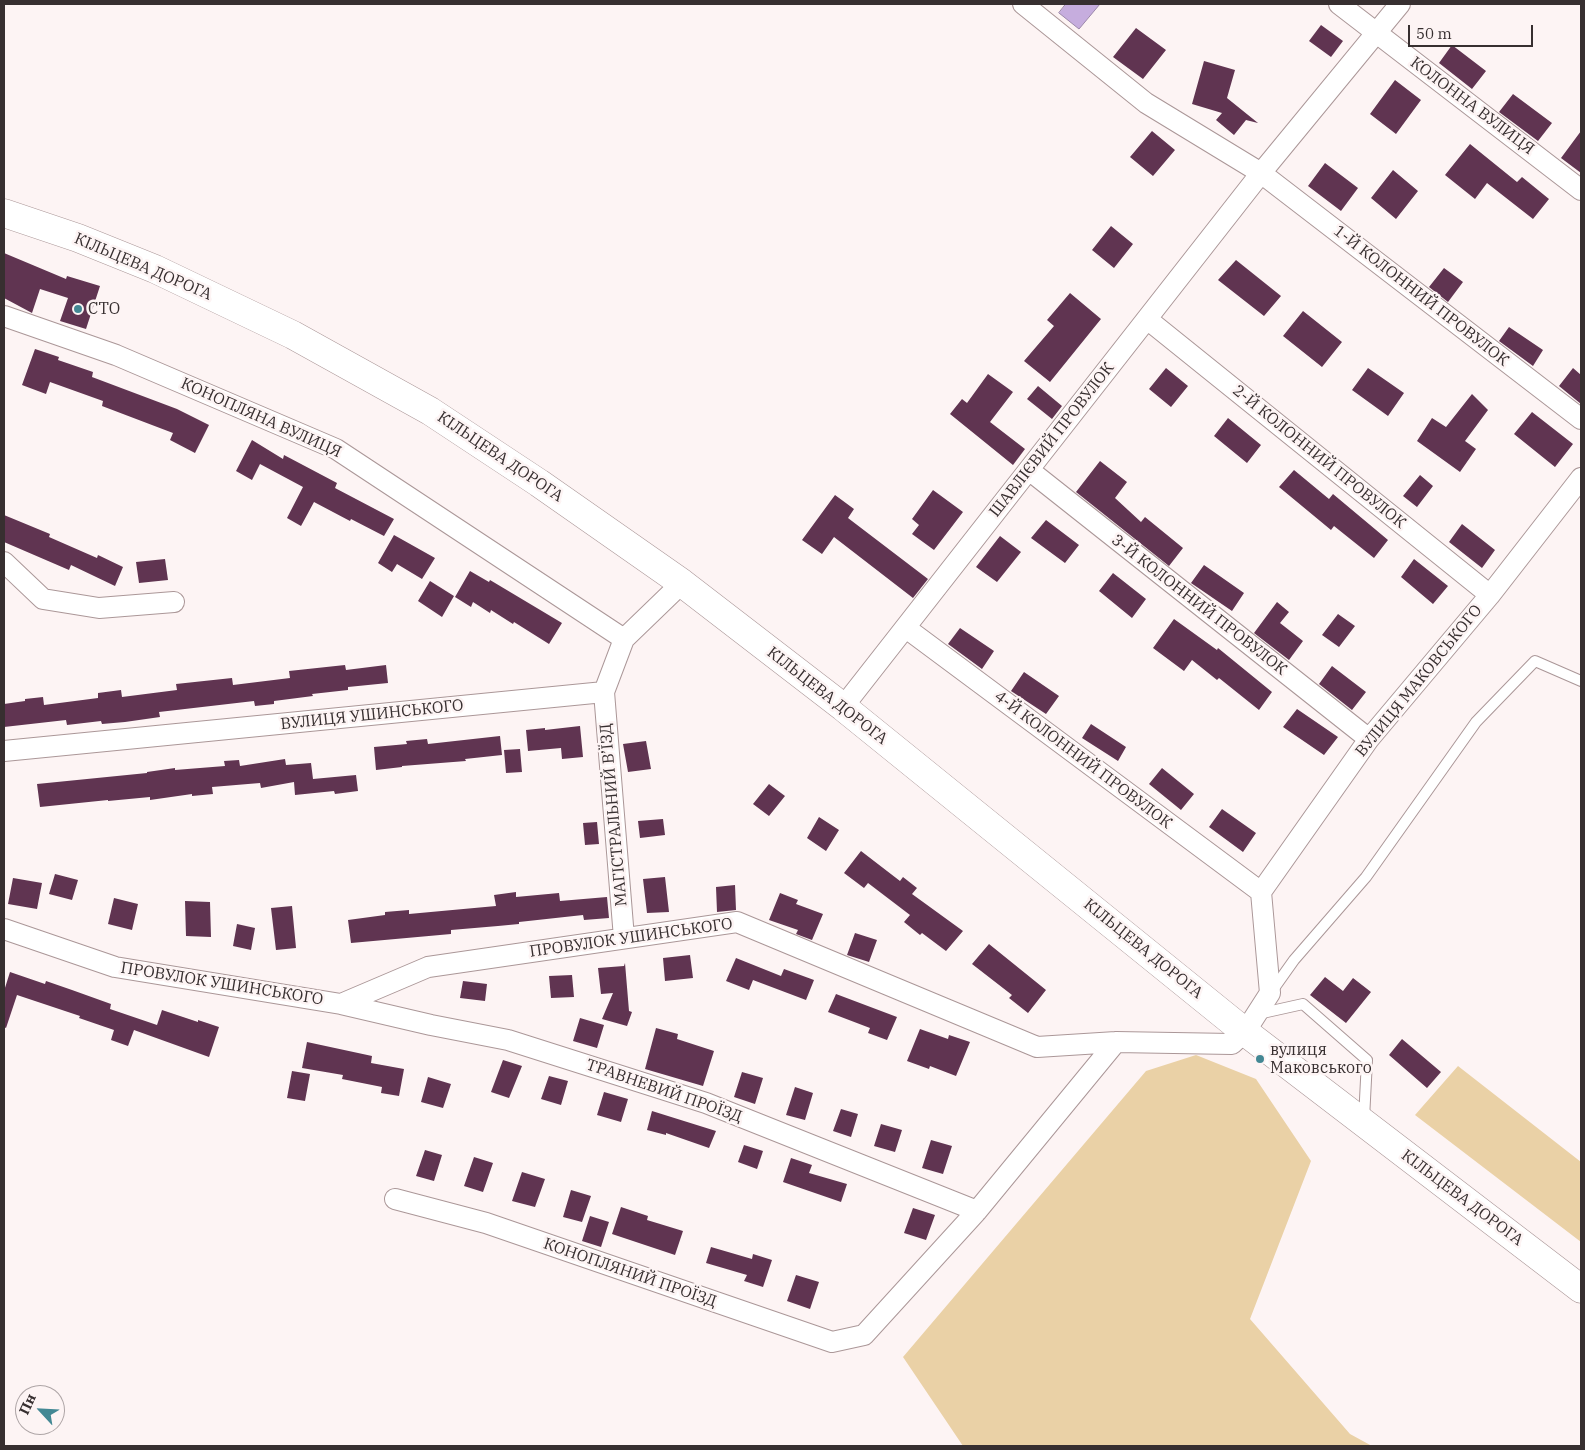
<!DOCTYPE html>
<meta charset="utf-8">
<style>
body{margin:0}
#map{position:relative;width:1585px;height:1450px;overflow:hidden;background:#fdf4f4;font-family:"IBM Plex Serif",serif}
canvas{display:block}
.frame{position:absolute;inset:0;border:5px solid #372f30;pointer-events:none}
.north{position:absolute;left:15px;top:1385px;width:50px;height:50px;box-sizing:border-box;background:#fdf4f4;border:1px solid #aea5a6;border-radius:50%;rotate:295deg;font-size:14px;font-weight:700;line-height:20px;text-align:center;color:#372f30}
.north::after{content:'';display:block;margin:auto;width:18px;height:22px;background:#438894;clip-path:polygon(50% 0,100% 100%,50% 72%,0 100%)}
.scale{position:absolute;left:1408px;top:25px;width:125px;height:22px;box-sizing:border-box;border:2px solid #372f30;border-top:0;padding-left:6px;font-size:15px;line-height:18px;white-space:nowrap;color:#372f30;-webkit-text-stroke:4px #fdf4f4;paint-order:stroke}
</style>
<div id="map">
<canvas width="1585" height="1450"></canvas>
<div class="frame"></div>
<div class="north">Пн</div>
<div class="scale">50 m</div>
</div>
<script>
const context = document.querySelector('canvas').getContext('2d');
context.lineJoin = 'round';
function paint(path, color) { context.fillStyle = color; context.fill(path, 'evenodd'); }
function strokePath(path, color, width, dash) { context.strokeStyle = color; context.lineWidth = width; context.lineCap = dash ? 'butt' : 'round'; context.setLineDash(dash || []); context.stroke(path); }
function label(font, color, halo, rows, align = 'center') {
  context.font = font + ' "IBM Plex Serif",serif'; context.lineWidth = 5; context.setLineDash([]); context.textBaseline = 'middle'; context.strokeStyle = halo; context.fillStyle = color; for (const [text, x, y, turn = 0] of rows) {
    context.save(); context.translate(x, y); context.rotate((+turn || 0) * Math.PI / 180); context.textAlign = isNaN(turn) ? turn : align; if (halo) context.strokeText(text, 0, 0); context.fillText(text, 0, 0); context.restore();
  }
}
const green = new Path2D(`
 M1196,1055L1256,1079L1311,1161L1250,1319L1350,1434L1372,1446H963L903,1357L1146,1071Z
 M1458,1066L1581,1162V1242L1415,1115Z`);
const water = new Path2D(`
 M1066,4H1100L1079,29L1059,13Z`);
const building = new Path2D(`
 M1321,25L1343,41L1331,57L1309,41Z
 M1136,28L1166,50L1143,79L1113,57Z
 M1452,45L1486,71L1472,89L1439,63Z
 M1204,61L1235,70L1227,98L1258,123L1246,120L1234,135L1216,120L1222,113L1192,104Z
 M1395,80L1421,100L1396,134L1370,114Z
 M1513,94L1552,123L1538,141L1499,112Z
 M1152,131L1175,150L1153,176L1130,157Z
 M1581,131V173L1561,158Z
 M1470,144L1517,182L1522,177L1549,199L1533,219L1487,183L1475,199L1445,175Z
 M1325,163L1358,188L1341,211L1308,186Z
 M1393,170L1418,191L1396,219L1371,198Z
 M1111,226L1133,244L1114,268L1092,250Z
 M4,253L66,279L67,276L100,286L86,329L60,321L68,298L40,289L32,313L4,298Z
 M1236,260L1281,296L1264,316L1218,280Z
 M1444,268L1463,282L1448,302L1429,287Z
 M1070,293L1101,319L1050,382L1024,361L1054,326L1047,320Z
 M1303,311L1342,342L1322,367L1283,336Z
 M1509,327L1543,350L1533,366L1499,341Z
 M35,349L59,357L58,360L93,372L92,377L177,409L209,425L195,453L170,440L173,433L102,406L103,401L50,382L46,394L22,385Z
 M1166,368L1188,386L1171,407L1149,389Z
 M1368,368L1404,393L1388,416L1352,390Z
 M1573,368L1581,375V404L1559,386Z
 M988,374L1013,392L990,422L1025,449L1013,465L950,414L962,399L967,403Z
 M1038,386L1062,406L1052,419L1027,399Z
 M1472,394L1488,410L1465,441L1476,449L1460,472L1417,441L1432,418L1446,427Z
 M1532,412L1573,444L1555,467L1514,434Z
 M1228,418L1261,445L1247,463L1214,436Z
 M252,440L283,459L284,455L337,483L335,488L394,519L384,536L351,519L350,521L314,502L301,526L287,518L303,487L260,464L252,480L236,471Z
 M1100,461L1127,482L1115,498L1141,522L1145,517L1183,548L1169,566L1076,492Z
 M1294,470L1329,499L1333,494L1388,540L1374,558L1334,526L1331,530L1279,487Z
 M1420,475L1433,486L1417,507L1403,496Z
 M933,490L963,512L934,550L912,534L919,525L912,519Z
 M835,495L854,509L848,518L928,579L913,598L834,537L822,554L802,540Z
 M4,515L50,534L49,537L97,558L98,555L123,567L115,586L71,565L69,570L4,542Z
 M1046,520L1079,545L1065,563L1031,538Z
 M1462,524L1495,550L1482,568L1449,542Z
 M394,535L435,558L422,579L397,564L392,572L378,563Z
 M1000,536L1021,552L997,582L976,567Z
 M165,559L168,580L139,583L136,562Z
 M1414,559L1448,586L1433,604L1401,577Z
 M1204,565L1244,593L1232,611L1191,583Z
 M470,571L489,582L490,580L562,623L549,644L514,622L513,624L491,610L490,613L473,602L471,607L455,597Z
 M1113,573L1146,599L1132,618L1099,591Z
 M430,581L454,596L442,617L418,601Z
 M1277,602L1289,612L1280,623L1303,641L1289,660L1254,633Z
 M1338,614L1355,626L1339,647L1322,635Z
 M1174,619L1217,650L1218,648L1272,692L1259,710L1219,678L1217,680L1192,660L1184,671L1153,648Z
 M960,628L994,651L982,669L948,644Z
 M345,665L346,670L386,665L388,683L348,687V690L312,694L313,696L274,701V704L255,706L254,701L159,712L160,717L125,722L102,724L101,721L67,725L66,720L4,727V704L25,701V699L43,697L44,705L98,698V693L121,690L122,697L177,690L176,684L232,678L233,685L290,678L289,671Z
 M1332,666L1366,692L1352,710L1319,684Z
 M1024,672L1059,696L1046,714L1011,691Z
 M1297,709L1338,737L1324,755L1283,727Z
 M1091,724L1126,747L1118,761L1082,738Z
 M580,726L583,757L562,759L561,748L528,751L526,730L545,728V730Z
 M500,736L502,755L465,759L466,761L402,766V767L376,770L374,747L407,744L406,741L427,739L428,744Z
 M646,741L651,769L628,772L623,744Z
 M520,749L522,772L506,773L504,750Z
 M285,759L286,765L311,763L313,779L356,775L358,791L335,794L334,791L295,795L294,782L261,788L260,783L212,787L213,794L192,796V794L150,800V797L108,801V800L40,807L37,784L147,773V772L175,768V770L225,766L224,761L239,760L240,766Z
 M1162,768L1194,794L1181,810L1149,784Z
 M769,784L785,796L769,816L753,804Z
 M1222,809L1256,833L1243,852L1209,827Z
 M819,817L839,830L826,851L807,838Z
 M663,819L665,835L640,838L638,821Z
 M597,822L599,844L585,845L583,823Z
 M861,851L900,881L903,877L917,888L912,894L963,931L946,951L922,933L920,935L904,922L910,915L868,883L864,888L844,873Z
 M55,874L78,880L72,900L49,894Z
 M665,877L669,912L647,913L643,879Z
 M13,878L42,883L37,909L8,904Z
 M735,885L736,910L717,912L716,887Z
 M516,892V897L559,893L560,901L607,897L609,918L584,920L583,915L519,922V924L498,926L451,930V934L351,943L348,920L385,915V912L409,910V914L496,906L494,895Z
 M780,893L798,900L796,904L823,914L812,940L796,934L798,930L769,920Z
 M114,898L138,904L132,930L108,924Z
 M185,901L210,902L211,937L186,936Z
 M292,906L296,948L276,950L271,908Z
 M237,924L255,928L251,950L233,946Z
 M855,933L877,940L869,962L847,955Z
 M989,944L1046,990L1028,1013L1009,998L1012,995L972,964Z
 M690,955L693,978L665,981L663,958Z
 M736,958L781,976L784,969L814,980L806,1000L753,980L749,990L726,981Z
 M625,963L629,1011L632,1012L627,1026L602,1019L613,993L601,994L598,968L624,966Z
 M10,972L45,984L46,981L72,990L111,1004L110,1009L157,1025L162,1010L198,1022V1020L219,1027L209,1057L134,1030L128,1046L111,1040L114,1030L79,1018L80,1016L17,995L6,1028L4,1027V991Z
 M572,975L574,997L551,998L549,976Z
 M1325,977L1343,991L1353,978L1371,992L1346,1023L1310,995Z
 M463,981L487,984L485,1001L460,998Z
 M836,994L897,1017L887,1040L868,1033L870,1028L828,1012Z
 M580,1018L604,1025L597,1048L573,1041Z
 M656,1028L678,1034L677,1039L714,1051L703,1086L645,1069Z
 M920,1029L948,1039L949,1035L970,1042L956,1076L930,1066L929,1069L907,1061Z
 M1402,1039L1441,1072L1427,1088L1389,1055Z
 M307,1042L372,1056L371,1063L404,1069L399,1096L381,1093L382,1087L342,1079L343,1075L302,1068Z
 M503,1060L522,1066L509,1098L491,1092Z
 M292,1071L310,1074L305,1101L287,1098Z
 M742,1072L763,1078L755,1104L734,1097Z
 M549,1076L568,1081L561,1105L541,1099Z
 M428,1077L451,1084L443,1108L421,1102Z
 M795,1087L813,1093L805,1120L786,1115Z
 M604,1092L628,1099L621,1122L597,1115Z
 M841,1109L858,1114L851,1137L833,1131Z
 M652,1111L716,1131L709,1148L666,1133V1135L647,1130Z
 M881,1124L902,1130L895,1152L874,1146Z
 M931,1140L952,1146L943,1174L922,1168Z
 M744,1145L763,1151L757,1169L738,1162Z
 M425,1150L442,1155L434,1181L416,1176Z
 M474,1157L493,1163L483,1192L464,1186Z
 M791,1158L812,1165L809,1173L847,1184L841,1202L783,1182Z
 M522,1172L545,1179L535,1207L512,1201Z
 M571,1190L591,1196L582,1222L563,1217Z
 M621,1207L648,1216L647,1220L683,1231L675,1255L612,1234Z
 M913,1208L935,1215L926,1240L904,1233Z
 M590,1216L609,1222L601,1247L582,1241Z
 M711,1247L752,1259L753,1254L772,1260L763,1287L744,1281L747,1275L706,1263Z
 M796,1275L819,1282L810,1309L787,1301Z`);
const lane = new Path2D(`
 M1272,991L1294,960L1366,877L1476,722L1535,661L1581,681
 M1258,1014L1303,1004L1367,1060L1364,1119`);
const street = new Path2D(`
 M1023,4L1146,103L1261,173L1581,419
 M1339,4L1581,190
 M4,316L116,355L336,449L624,639
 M1147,319L1490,595
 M1029,470L1369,739
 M4,562L43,599L99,608L174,602
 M906,628L1261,892
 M604,692L624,938
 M843,707L1261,173L1400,4
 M4,751L604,692L624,639L682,583
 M4,929L115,967L341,1004L428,967L737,922L1037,1047L1116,1042L1232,1044L1245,1032L1270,993L1261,892L1369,739L1490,595L1581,478
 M341,1004L431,1025L508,1040L706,1103L977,1211
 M395,1199L486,1223L832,1342L864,1335L977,1211L1116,1042`);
const highway = new Path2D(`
 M4,213L78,238L155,269L293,335L430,411L539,483L682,583L843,707L1245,1032L1581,1289`);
const markers = [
 [78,309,5,"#438894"],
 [1260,1059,5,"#438894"]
];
const streetNames = [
 ["КОЛОННА ВУЛИЦЯ",1472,106,37],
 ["КІЛЬЦЕВА ДОРОГА",143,267,23],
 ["1-Й КОЛОННИЙ ПРОВУЛОК",1421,296,38],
 ["КОНОПЛЯНА ВУЛИЦЯ",261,418,24],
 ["ШАВЛІЄВИЙ ПРОВУЛОК",1052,440,-52],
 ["КІЛЬЦЕВА ДОРОГА",500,457,34],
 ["2-Й КОЛОННИЙ ПРОВУЛОК",1319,457,39],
 ["3-Й КОЛОННИЙ ПРОВУЛОК",1199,605,38],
 ["ВУЛИЦЯ МАКОВСЬКОГО",1419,681,-51],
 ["КІЛЬЦЕВА ДОРОГА",827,696,38],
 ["ВУЛИЦЯ УШИНСЬКОГО",372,715,-6],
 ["4-Й КОЛОННИЙ ПРОВУЛОК",1083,760,37],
 ["МАГІСТРАЛЬНИЙ В’ЇЗД",614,815,-95],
 ["ПРОВУЛОК УШИНСЬКОГО",631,938,-8],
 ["КІЛЬЦЕВА ДОРОГА",1143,949,39],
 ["ПРОВУЛОК УШИНСЬКОГО",222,984,9],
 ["ТРАВНЕВИЙ ПРОЇЗД",664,1091,19],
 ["КІЛЬЦЕВА ДОРОГА",1462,1198,37],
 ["КОНОПЛЯНИЙ ПРОЇЗД",630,1273,19]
];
const poiNames = [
 ["СТО",88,309],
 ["вулиця",1270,1050],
 ["Маковського",1270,1068]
];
paint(green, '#ead1a6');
paint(water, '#c6adde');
strokePath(water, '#9b87aa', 1);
paint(building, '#603451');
strokePath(lane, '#ab9798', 12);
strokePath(street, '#ab9798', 22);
strokePath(highway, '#ab9798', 29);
strokePath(lane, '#fff', 10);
strokePath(street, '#fff', 20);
strokePath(highway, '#fff', 28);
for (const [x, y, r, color] of markers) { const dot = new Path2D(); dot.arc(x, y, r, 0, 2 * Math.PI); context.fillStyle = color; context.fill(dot); strokePath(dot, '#fdf4f4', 2); }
label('16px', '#372f30', '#fdf4f4', streetNames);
label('16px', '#372f30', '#fdf4f4', poiNames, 'left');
</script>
